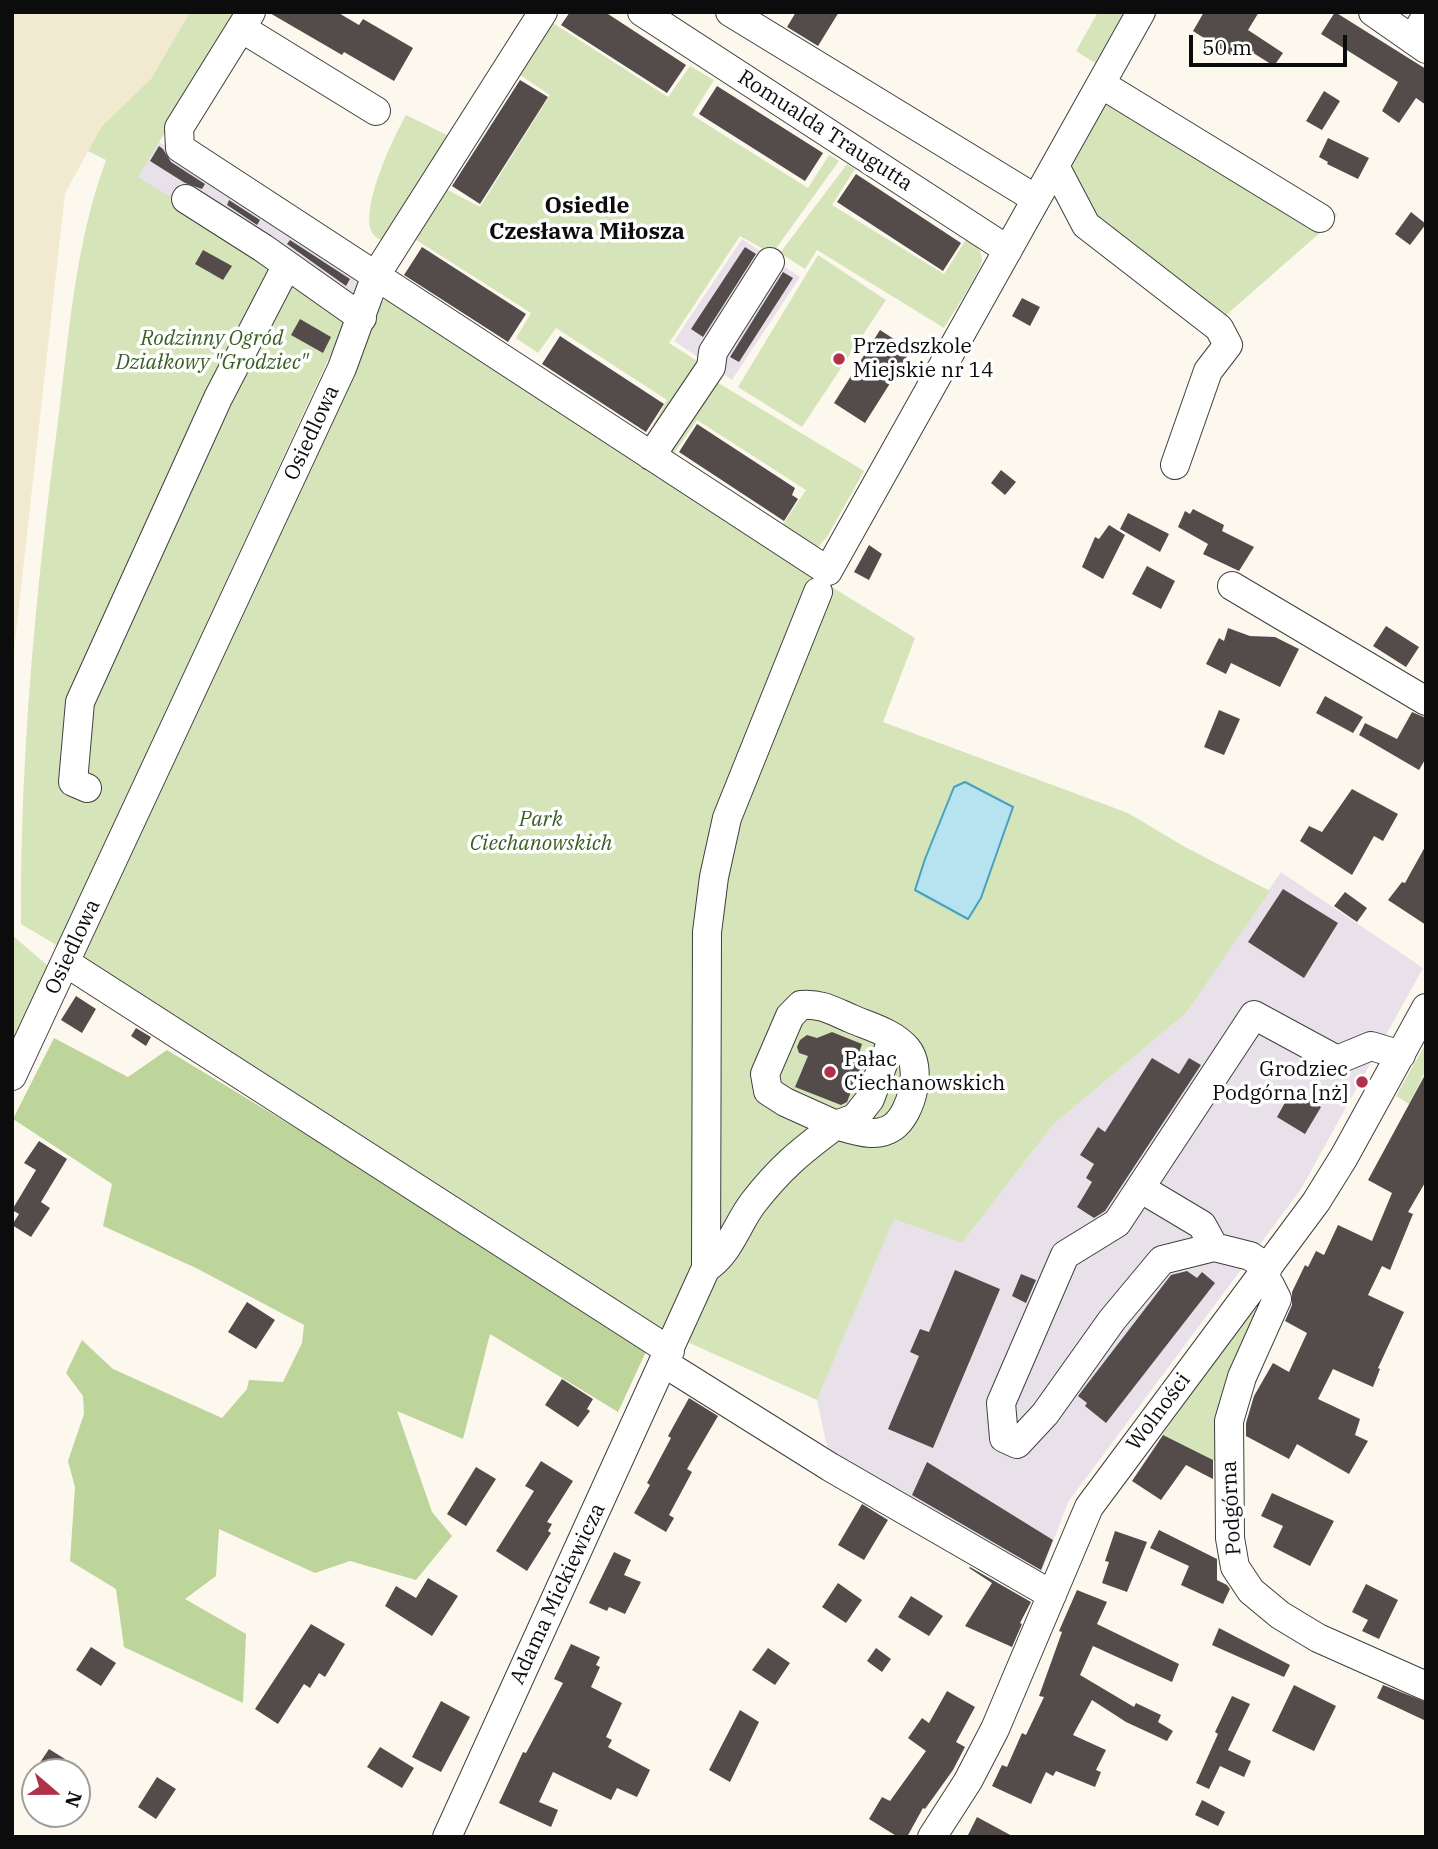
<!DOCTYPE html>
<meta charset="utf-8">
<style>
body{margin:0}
#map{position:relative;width:1438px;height:1849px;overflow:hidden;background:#fdf8ed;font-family:"IBM Plex Serif",serif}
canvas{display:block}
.frame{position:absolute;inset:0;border:14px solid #0c0c0c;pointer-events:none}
.north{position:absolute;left:21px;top:1758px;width:70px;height:70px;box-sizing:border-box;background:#fff;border:2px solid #9e9e9e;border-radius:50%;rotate:110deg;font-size:19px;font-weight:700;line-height:28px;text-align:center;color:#0c0c0c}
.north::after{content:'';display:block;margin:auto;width:24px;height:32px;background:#af324a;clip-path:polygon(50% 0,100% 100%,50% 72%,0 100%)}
.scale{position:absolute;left:1189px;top:35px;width:158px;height:32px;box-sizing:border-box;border:4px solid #0c0c0c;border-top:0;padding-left:9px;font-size:21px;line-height:24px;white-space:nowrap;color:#0c0c0c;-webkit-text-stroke:5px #fff;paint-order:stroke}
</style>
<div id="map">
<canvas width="1438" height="1849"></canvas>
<div class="frame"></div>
<div class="north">N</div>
<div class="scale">50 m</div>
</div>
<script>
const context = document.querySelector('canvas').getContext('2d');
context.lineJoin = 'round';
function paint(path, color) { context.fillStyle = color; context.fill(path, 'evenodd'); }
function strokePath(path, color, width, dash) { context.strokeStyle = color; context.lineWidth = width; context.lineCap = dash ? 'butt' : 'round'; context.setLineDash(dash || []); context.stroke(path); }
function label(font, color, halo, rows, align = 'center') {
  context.font = font + ' "IBM Plex Serif",serif'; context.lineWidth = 7; context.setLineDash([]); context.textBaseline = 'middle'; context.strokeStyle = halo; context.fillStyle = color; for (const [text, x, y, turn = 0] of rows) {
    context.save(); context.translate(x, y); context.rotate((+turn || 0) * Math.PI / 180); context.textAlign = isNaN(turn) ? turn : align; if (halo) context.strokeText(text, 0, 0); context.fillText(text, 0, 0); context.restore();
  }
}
const industrial = new Path2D(`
 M159,142L367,276L345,323L137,177Z
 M742,239L800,277L732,380L674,341Z
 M1281,872L1423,968L1301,1189L1068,1502L1037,1584L830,1460L817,1400L894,1218L962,1243L1053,1125L1186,1013Z`);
const farmland = new Path2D(`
 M12,12H190L151,79L102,126L65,193L12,669Z`);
const green = new Path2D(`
 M190,12H238L138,177L294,273L345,323L58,946L21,924C20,756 36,588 58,421C69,334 75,244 106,160L88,151L102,126L151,79Z
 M1098,12H1124L1095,63L1076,51Z
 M553,23L668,97L690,66L714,80L692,115L808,188L829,155L839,161L772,254L740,236L669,343L705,366L645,439L667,400L556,328L538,353L516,338L531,313L413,238L444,188L480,207L550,95L517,73Z
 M1118,77L1337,214L1332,227L1322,231L1225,316L1054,192Z
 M406,115L449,136L388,242C380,240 374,238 371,230C362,204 393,138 406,115Z
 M847,164L855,169L832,205L944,274L967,238C975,242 982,250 982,260C982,270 951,316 944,328L817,250L805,269L780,253Z
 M818,255L886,300L802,427L738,387Z
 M388,299L822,581L915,638L883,722L1128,813L1185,847L1270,891L1186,1013L1053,1125L962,1243L894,1219L817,1400L638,1320L78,962L377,316L373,313L380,302Z
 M710,378L864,471L827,537L817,548L781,527L806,490L697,420L673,455L661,447Z
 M12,935L54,971L12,1057Z
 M1426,1043V1070L1409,1104L1396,1096Z
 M1258,1306L1218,1463L1162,1435L1240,1327Z`);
const forest = new Path2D(`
 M54,1038L128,1077L167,1050L650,1343L618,1412L490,1334L463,1439L397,1411L432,1512L452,1536L416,1580L350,1561L315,1573L219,1529L216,1576L185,1599L246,1634L243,1703L124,1647L116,1589L70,1561L75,1487L68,1461L84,1414L83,1396L66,1373L82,1340L113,1369L222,1418L247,1389L249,1380L283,1382L302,1343L304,1325L196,1268L103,1226L112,1184L13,1119Z`);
const water = new Path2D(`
 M965,782L1013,807L981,898L968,919L915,890L925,859L954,787Z`);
const building = new Path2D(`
 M268,12H337L359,25L363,19L413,48L394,81L344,52L342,55Z
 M570,12H605L686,65L667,93L561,25Z
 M796,12H839L818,46L787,27Z
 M1204,12H1259L1248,30L1283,53L1274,66L1239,44L1232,56L1193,31Z
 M1335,12L1426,69V105L1416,98L1399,123L1382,111L1398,82L1321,34Z
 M520,80L548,97L480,204L452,186Z
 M717,86L823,153L805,181L699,114Z
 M1324,91L1340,101L1322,130L1306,121Z
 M1328,138L1369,158L1358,179L1327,164L1328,162L1319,157Z
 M159,146L163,149L171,162L205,184L202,189L185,183L150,161Z
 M856,174L961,243L943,271L837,202Z
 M229,200L260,220L257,225L227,205Z
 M1411,212L1426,224L1410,245L1395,234Z
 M290,240L350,279L346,286L287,244Z
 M422,247L526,314L508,342L404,275Z
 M745,247L756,254L703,337L691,329Z
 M203,250L232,266L223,280L195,264Z
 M783,272L793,278L739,362L730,357Z
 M1022,298L1040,307L1030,326L1012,316Z
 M300,319L331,337L323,353L291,335Z
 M880,330L911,350L865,423L834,403Z
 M560,336L664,404L646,432L542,364Z
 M697,424L795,488L792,495L798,499L784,521L679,452Z
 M1001,470L1016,482L1005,495L991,483Z
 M1193,509L1224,525L1222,531L1254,547L1239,571L1203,554L1208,544L1178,527L1185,511L1190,514Z
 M1128,513L1169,534L1160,552L1120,529Z
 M1109,525L1125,535L1103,579L1082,567L1095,537L1099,539Z
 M869,545L882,554L869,580L854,572Z
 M1147,566L1175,581L1161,609L1132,594Z
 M1386,626L1419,647L1406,667L1373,646Z
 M1228,628L1250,636L1275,637L1299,649L1280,687L1231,663L1226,674L1206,664L1219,638L1224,641Z
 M1325,696L1363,717L1353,733L1316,713Z
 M1219,710L1240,719L1224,755L1204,747Z
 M1412,712L1426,718V758L1419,770L1359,735L1365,723L1397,739Z
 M1352,789L1398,814L1383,841L1374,836L1352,875L1300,841L1309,826L1322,832Z
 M1426,845V925L1388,900L1402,882L1405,883Z
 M1283,889L1338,923L1304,978L1248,942Z
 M1345,892L1367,908L1357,922L1334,906Z
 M76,996L96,1009L82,1033L61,1020Z
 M136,1028L151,1037L146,1046L131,1036Z
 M832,1032L862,1044L859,1053L865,1056L847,1102L841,1105L795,1087L808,1056L799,1053L797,1047L800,1040L807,1035L817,1038Z
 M1152,1058L1179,1074L1189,1058L1201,1065L1105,1211L1094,1218L1077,1207L1092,1182L1086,1178L1094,1164L1080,1155L1098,1127L1105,1132Z
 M1426,1073V1181L1408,1212L1413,1214L1390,1270L1382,1266L1368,1295L1404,1312L1378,1368L1380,1369L1373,1387L1333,1369L1318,1399L1360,1419L1355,1435L1368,1441L1349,1474L1297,1444L1289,1459L1246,1436V1423L1254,1396L1273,1363L1289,1372L1307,1333L1285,1321L1292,1305V1292L1305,1265L1308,1267L1316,1251L1324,1255L1338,1225L1372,1241L1392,1193L1368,1180Z
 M1292,1090L1321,1107L1305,1134L1277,1117Z
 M39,1141L67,1159L41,1202L50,1208L31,1237L12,1225L19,1214L12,1210L36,1170L24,1163Z
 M955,1270L1000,1289L933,1448L888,1429L919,1356L910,1352L920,1329L929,1332Z
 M1187,1271L1197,1278L1202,1272L1215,1283L1106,1423L1085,1406L1087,1403L1078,1396L1171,1275Z
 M1021,1274L1036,1280L1026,1303L1012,1296Z
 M247,1302L275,1320L256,1349L228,1332Z
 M562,1379L593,1399L587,1409L590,1411L578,1427L545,1405Z
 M689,1398L718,1416L687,1469L692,1472L669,1515L674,1518L666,1532L634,1513L650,1485L647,1483L671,1438L668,1436Z
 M1163,1435L1213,1460V1479L1186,1465L1161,1500L1132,1481Z
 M541,1461L573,1481L547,1522L552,1524L548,1531L551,1533L527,1571L496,1551L534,1491L525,1486Z
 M927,1462L1053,1540L1041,1570L912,1495Z
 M476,1467L496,1479L466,1526L447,1514Z
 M1272,1493L1334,1521L1310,1566L1273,1547L1283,1526L1261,1516Z
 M862,1504L888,1520L864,1560L838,1545Z
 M1159,1530L1217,1559V1580L1227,1585L1230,1589L1223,1604L1181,1585L1189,1566L1150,1548Z
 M1115,1531L1147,1542L1127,1592L1102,1583L1109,1562L1105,1561Z
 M614,1552L631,1560L624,1575L641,1582L625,1614L609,1607L607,1611L589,1603Z
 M970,1567L1031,1602L1020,1623L1022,1624L1012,1647L965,1626L992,1583L969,1568Z
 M428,1578L458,1596L432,1636L385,1606L396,1586L416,1598Z
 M838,1583L862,1600L846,1623L822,1607Z
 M1366,1584L1398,1600L1379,1639L1362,1631L1368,1620L1352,1612Z
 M1077,1590L1107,1602L1097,1624L1179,1664L1172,1682L1093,1646L1080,1675L1134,1707L1136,1703L1161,1715L1158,1722L1173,1731L1167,1741L1126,1722L1092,1700L1073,1735L1106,1750L1096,1770L1101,1772L1095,1787L1056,1771L1053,1776L1046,1772L1031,1804L992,1786L1002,1765L1007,1767L1022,1733L1026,1735L1044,1697L1039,1696L1062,1632L1059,1631Z
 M911,1596L943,1616L929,1636L898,1617Z
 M311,1624L345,1644L325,1677L319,1673L310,1688L304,1684L278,1724L255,1709Z
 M1219,1628L1290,1665L1284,1677L1212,1645Z
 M571,1644L600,1657L596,1665L600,1667L591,1687L622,1703L606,1737L612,1740L608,1747L650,1770L637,1797L617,1788L611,1800L553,1772L539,1802L558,1810L551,1827L499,1803L523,1752L526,1753L563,1683L554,1679Z
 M91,1647L116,1663L101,1686L76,1670Z
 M768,1648L790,1663L775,1685L752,1670Z
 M876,1648L891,1659L882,1672L867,1661Z
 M1294,1685L1336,1706L1314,1751L1272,1731Z
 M1383,1685L1426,1702V1721L1377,1698Z
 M947,1691L975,1707L956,1742L965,1747L953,1770L925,1809L923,1808L907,1837H898L869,1819L882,1797L890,1801L926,1751L908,1738L922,1718L929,1723Z
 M1232,1696L1250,1704L1228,1750L1251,1761L1244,1777L1220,1766L1209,1789L1196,1783L1218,1734L1215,1732Z
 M441,1701L470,1717L441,1772L412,1757Z
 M740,1710L759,1722L730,1782L709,1770Z
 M380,1747L414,1768L402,1788L367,1767Z
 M49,1749L65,1759L57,1772H51L39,1764Z
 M157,1777L176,1789L156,1819L138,1807Z
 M1202,1800L1225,1812L1218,1826L1195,1815Z
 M977,1817L1014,1837H967Z`);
const minor = new Path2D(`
 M251,12L179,128L180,148L828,571L1141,12
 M642,12L1008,250
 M730,12L1036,199
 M1373,12L1426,49
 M241,28L376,111
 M1413,39L1426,16
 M1101,84L1320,218
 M1055,166L1086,225L1219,328L1228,345L1208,371L1175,465
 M186,199L263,248L362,318
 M651,456L711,367L713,352L770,262
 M1232,586L1426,701
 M87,788L73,782L80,702L218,398L287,265
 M65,962L670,1351
 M12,1076L342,368L376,275L543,12
 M1140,1188L1202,1225L1214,1247L1162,1260L1112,1320L1045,1414L1017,1444L1004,1438L1001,1403L1065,1255L1117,1223L1254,1015L1337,1060L1371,1046L1401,1055
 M1214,1247L1250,1256L1268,1268
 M706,1268L707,932L714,877L727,818L818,592
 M1262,1277L1270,1285L1277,1299L1242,1377L1229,1421L1230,1538L1235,1567L1251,1591L1280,1615L1318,1638L1426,1686
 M664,1363L830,1467L1052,1595
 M447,1837L706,1268C729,1254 737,1224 753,1203C780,1168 801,1151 836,1125C854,1130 876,1139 893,1127C912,1113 923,1068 907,1049C894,1033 871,1027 852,1019C833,1011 821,1003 801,1005L790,1016L765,1074L768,1091L785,1102L836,1125L855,1118L870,1099L893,1037
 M932,1837L968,1781L995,1729L1089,1507L1316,1202L1344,1157L1426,1008`);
const markers = [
 [839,359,7,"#af324a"],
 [830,1072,7,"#af324a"],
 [1362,1082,7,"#af324a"]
];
const streetNames = [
 ["Romualda Traugutta",825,131,33],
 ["Osiedlowa",312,433,-65],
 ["Osiedlowa",73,947,-65],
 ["Wolności",1159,1412,-53],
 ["Podgórna",1232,1508,-93],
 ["Adama Mickiewicza",558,1594,-65]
];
const parkNames = [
 ["Rodzinny Ogród",212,339],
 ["Działkowy \"Grodziec\"",212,363],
 ["Park",541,820],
 ["Ciechanowskich",541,844]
];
const poiNames = [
 ["Przedszkole",853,347],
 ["Miejskie nr 14",853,371],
 ["Pałac",844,1060],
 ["Ciechanowskich",844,1084],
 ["Grodziec",1348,1070,"right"],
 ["Podgórna [nż]",1348,1094,"right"]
];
const neighbourhoodNames = [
 ["Osiedle",587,206],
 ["Czesława Miłosza",587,232]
];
paint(industrial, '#e8e1ea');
paint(farmland, '#f1e9d0');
paint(green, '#d6e4ba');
paint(forest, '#bdd49b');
paint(water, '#b7e3f0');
strokePath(water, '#45a1c0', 2);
paint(building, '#544c4a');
strokePath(minor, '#3f3f3f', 30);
strokePath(minor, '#fff', 28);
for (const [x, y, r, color] of markers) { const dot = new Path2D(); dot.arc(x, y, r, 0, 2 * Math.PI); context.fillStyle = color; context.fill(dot); strokePath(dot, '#fff', 2.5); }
label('21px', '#0c0c0c', '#fff', streetNames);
label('italic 21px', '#385e23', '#fff', parkNames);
label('21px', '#0c0c0c', '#fff', poiNames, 'left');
label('bold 23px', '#0c0c0c', '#fff', neighbourhoodNames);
</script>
